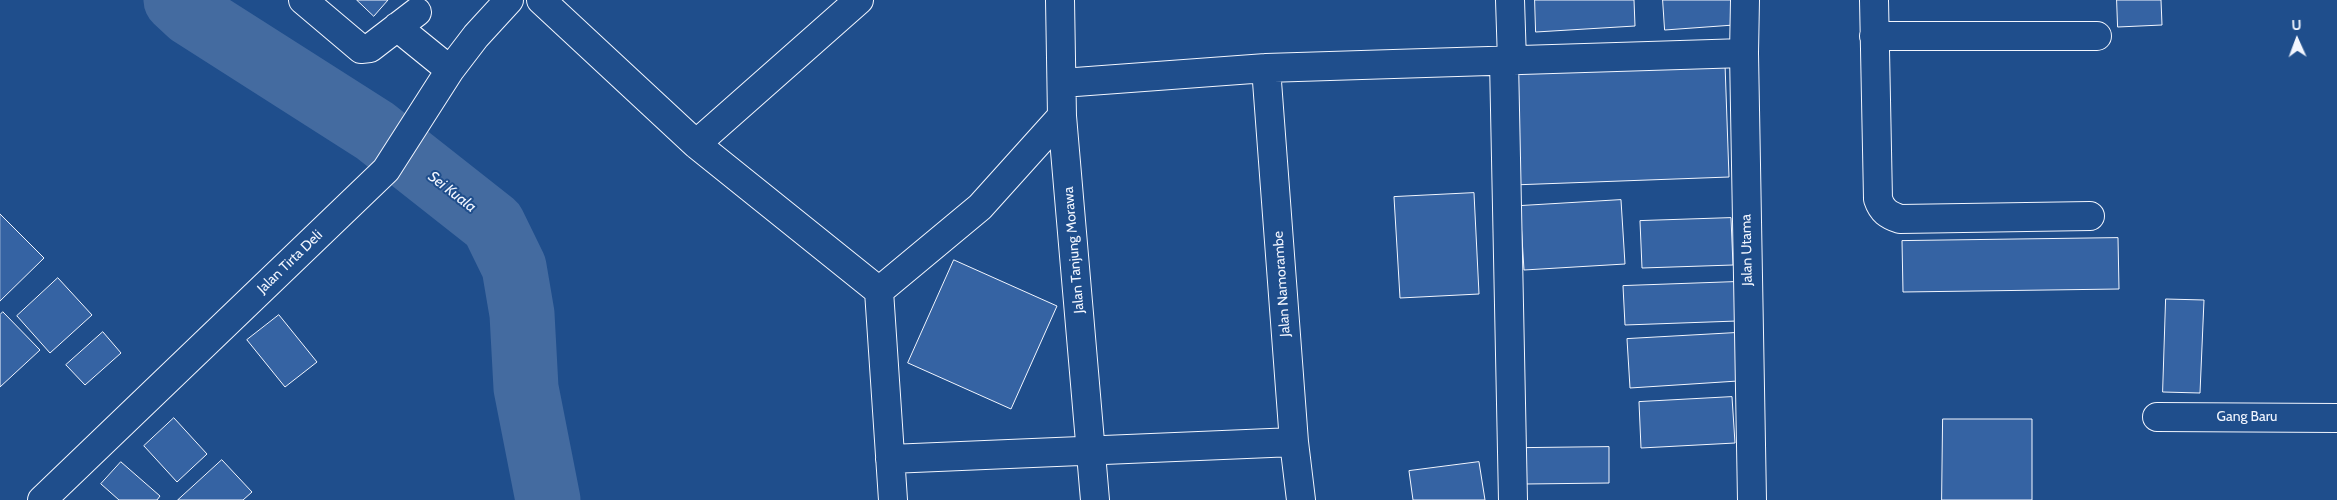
<!DOCTYPE html>
<style>
body{margin:0}
#map{position:relative;width:2337px;height:500px;overflow:hidden;background:#1f4e8c;font-family:Cabin,sans-serif}
canvas{display:block}
.north{position:absolute;left:2272px;top:15px;width:50px;height:50px;-webkit-text-stroke:4px #1f4e8c;paint-order:stroke;rotate:358deg;font-size:14px;font-weight:700;line-height:20px;text-align:center;color:#f2f6ff}
.north::after{content:'';display:block;margin:auto;width:18px;height:22px;background:#f2f6ff;clip-path:polygon(50% 0,100% 100%,50% 72%,0 100%)}
</style>
<div id="map">
<canvas width="2337" height="500"></canvas>
<div class="north">U</div>
</div>
<script>
const context = document.querySelector('canvas').getContext('2d');
context.lineJoin = 'round';
function strokePath(path, color, width, dash) { context.strokeStyle = color; context.lineWidth = width; context.lineCap = dash ? 'butt' : 'round'; context.setLineDash(dash || []); context.stroke(path); }
function paint(path, color) { context.fillStyle = color; context.fill(path, 'evenodd'); }
function label(font, color, halo, rows, align = 'center') {
  context.font = font + ' Cabin,sans-serif'; context.lineWidth = 4; context.setLineDash([]); context.textBaseline = 'middle'; context.strokeStyle = halo; context.fillStyle = color; for (const [text, x, y, turn = 0] of rows) {
    context.save(); context.translate(x, y); context.rotate((+turn || 0) * Math.PI / 180); context.textAlign = isNaN(turn) ? turn : align; if (halo) context.strokeText(text, 0, 0); context.fillText(text, 0, 0); context.restore();
  }
}
const river = new Path2D(`
 M176,0L190,13L375,131L493,224L514,267L522,314L526,388L548,500`);
const building = new Path2D(`
 M357,0H388L374,16Z
 M1535,0H1634L1635,26L1536,32Z
 M1663,0H1733L1734,25L1665,30Z
 M2117,0H2161L2162,25L2118,27Z
 M1725,64L1729,177L1512,185L1508,72Z
 M1474,193L1479,294L1400,298L1394,197Z
 M1621,200L1625,264L1524,270L1520,206Z
 M0,214L44,258L0,301Z
 M1731,218L1733,265L1642,268L1640,221Z
 M2118,238L2119,289L1903,292L1902,241Z
 M954,260L1057,306L1011,409L908,363Z
 M58,278L92,315L50,353L17,316Z
 M1735,282L1737,321L1625,325L1623,286Z
 M2166,299L2204,300L2200,393L2163,392Z
 M3,312L40,350L0,387V315Z
 M279,315L317,362L285,387L247,340Z
 M103,332L121,353L85,385L66,365Z
 M1735,333L1738,381L1630,388L1627,339Z
 M1732,397L1735,443L1641,448L1639,402Z
 M174,418L207,454L177,482L144,446Z
 M1943,419H2032V500H1942Z
 M1609,447V483L1526,484V448Z
 M222,460L252,492L243,500H178Z
 M121,462L160,496L157,500H119L101,484Z
 M1479,462L1485,500H1413L1409,471Z`);
const minor = new Path2D(`
 M303,0L361,49L370,48L417,12
 M541,0L696,144L879,291L893,500
 M1060,0L1062,116L1095,500
 M1510,0L1512,61
 M1745,0L1744,53L1752,500
 M1874,0L1878,199C1882,211 1888,215 1900,219L2090,216
 M397,27L450,70
 M1874,36H2097
 M1504,61L1513,500
 M1266,68L1294,442L1301,500
 M1062,83L1266,68L1744,53
 M696,144L859,0
 M879,291L980,207L1062,116
 M2157,417L2337,418
 M890,459L1294,442
 M42,500L386,170L450,70L476,36L509,0`);
const streetNames = [
 ["Jalan Tanjung Morawa",1074,250,-95],
 ["Jalan Utama",1747,250,-91],
 ["Jalan Tirta Deli",290,262,-44],
 ["Jalan Namorambe",1282,284,-94],
 ["Gang Baru",2247,417]
];
const waterNames = [
 ["Sei Kuala",452,192,38]
];
strokePath(river, '#446ba0', 65);
paint(building, '#3563a3');
strokePath(building, '#f2f6ff', 1);
strokePath(minor, '#f2f6ff', 30);
strokePath(minor, '#1f4e8c', 28);
label('14px', '#f2f6ff', '#1f4e8c', streetNames);
label('italic 15px', '#f2f6ff', '#1f4e8c', waterNames);
</script>
